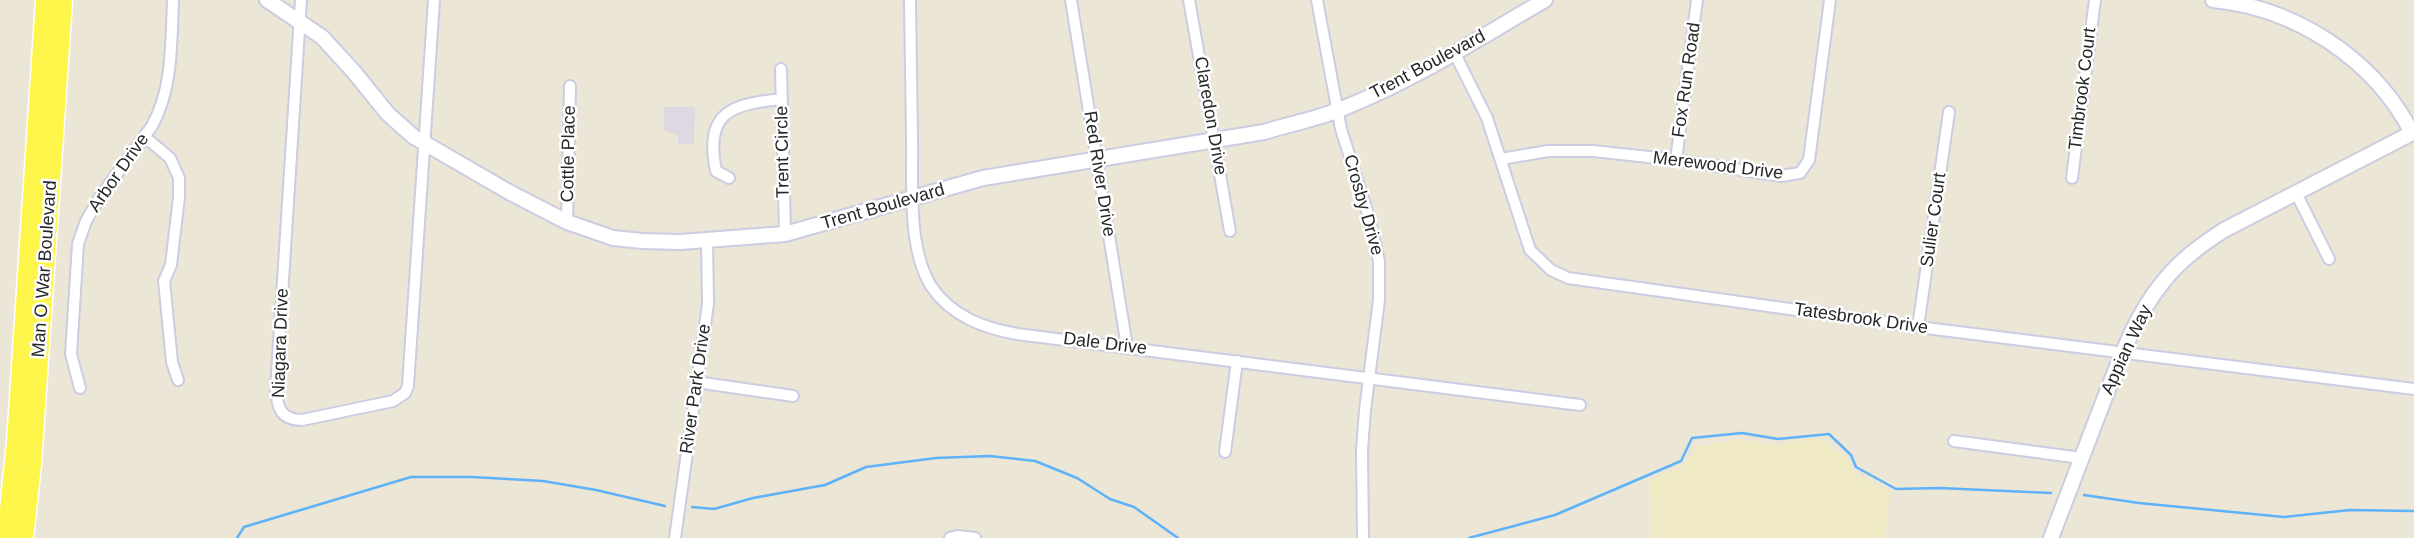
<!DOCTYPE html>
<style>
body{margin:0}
canvas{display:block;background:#ebe6d6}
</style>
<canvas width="2414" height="538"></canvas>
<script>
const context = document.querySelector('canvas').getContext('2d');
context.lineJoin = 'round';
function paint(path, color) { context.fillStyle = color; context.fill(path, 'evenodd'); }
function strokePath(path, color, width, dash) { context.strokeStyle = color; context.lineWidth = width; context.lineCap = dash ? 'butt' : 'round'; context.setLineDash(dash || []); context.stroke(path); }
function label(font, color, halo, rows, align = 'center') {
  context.font = font + ' Arial,sans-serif'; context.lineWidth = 5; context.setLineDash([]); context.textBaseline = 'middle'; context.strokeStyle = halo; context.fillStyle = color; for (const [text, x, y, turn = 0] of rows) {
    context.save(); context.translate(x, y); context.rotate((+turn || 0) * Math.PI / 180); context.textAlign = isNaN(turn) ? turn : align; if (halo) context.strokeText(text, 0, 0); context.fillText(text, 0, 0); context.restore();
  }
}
const industrial = new Path2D(`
 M664,107H695L694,144H678V135L664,130Z`);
const education = new Path2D(`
 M1819,438L1843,455L1855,474L1890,491L1885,538H1652L1650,480L1682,467L1696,447L1738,439L1774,445Z`);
const stream = new Path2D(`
 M2084,495L2139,503L2284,517L2350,510L2414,511
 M692,507L714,509L753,498L825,485L866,467L936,458L990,456L1035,461L1077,478L1110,499L1134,507L1178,538
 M237,538L244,527L411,477H472L543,481L596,490L665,506
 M1469,538L1555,515L1681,461L1692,438L1742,433L1778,439L1829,434L1851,455L1856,467L1896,489L1939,488L2051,493`);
const minor = new Path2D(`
 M301,0L276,389C277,408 281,420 302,420L393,401L405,393L408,386L434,0
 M910,0C911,46 911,93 912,139C913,183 907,247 931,286C951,316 983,328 1017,334L1580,405
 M1071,0L1127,347
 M1189,0L1230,231
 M1317,0L1341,129L1369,217L1379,261V300L1365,410L1362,450L1363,538
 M1454,52L1487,118L1530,250L1551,270L1568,278L1918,327L2414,389
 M781,69L785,234
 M145,137L170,158L179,178V197L171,265L164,281L172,362L178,380
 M1501,159L1548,151H1593L1676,160L1781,176L1800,173L1809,160L1830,0
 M1676,160L1697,0
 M729,178L716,171C704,112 731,104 782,99
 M2072,178L2095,0
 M2296,193L2329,259
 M567,222L570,86
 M1918,327L1949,112
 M696,382L793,396
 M80,388L71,354L78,244L86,221L100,197L152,126C173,88 171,43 173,0
 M1954,441L2081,458
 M1225,452L1237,361
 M675,538L708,304L707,239
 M950,538L957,536L975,538`);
const tertiary = new Path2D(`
 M267,0L322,37L354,72L388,114L414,137L509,192L567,222L613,238L642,241L680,242L785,234L983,178L1264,132C1290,124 1317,119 1341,109C1413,81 1479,38 1545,0
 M2213,0C2296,8 2374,59 2412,133
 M2051,538C2069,491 2087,444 2105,397C2121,357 2135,316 2163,282C2180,260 2201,245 2224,230L2414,132`);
const primary = new Path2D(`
 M6,538L16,443L45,0
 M24,538L32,464L63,0`);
const streetNames = [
 ["Trent Boulevard",1428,65,-28],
 ["Fox Run Road",1687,80,-82],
 ["Timbrook Court",2083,89,-83],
 ["Claredon Drive",1210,116,80],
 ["Trent Circle",783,152,-91],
 ["Cottle Place",569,154,-89],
 ["Merewood Drive",1718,166,7],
 ["Arbor Drive",119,173,-55],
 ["Red River Drive",1099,174,81],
 ["Crosby Drive",1363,205,74],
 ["Trent Boulevard",883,207,-16],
 ["Sulier Court",1934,220,-82],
 ["Man O War Boulevard",45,269,-86],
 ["Tatesbrook Drive",1861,319,8],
 ["Niagara Drive",281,343,-88],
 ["Dale Drive",1105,344,7],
 ["Appian Way",2127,350,-65],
 ["River Park Drive",696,389,-82]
];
paint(industrial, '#ddd8e2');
paint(education, '#efeac3');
strokePath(stream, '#5eb2f9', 2.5);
strokePath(minor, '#cccce2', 14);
strokePath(tertiary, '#cccce2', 18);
strokePath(primary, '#fff', 21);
strokePath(minor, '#fff', 10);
strokePath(tertiary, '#fff', 14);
strokePath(primary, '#fdf54a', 18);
label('18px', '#272727', '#fff', streetNames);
</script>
